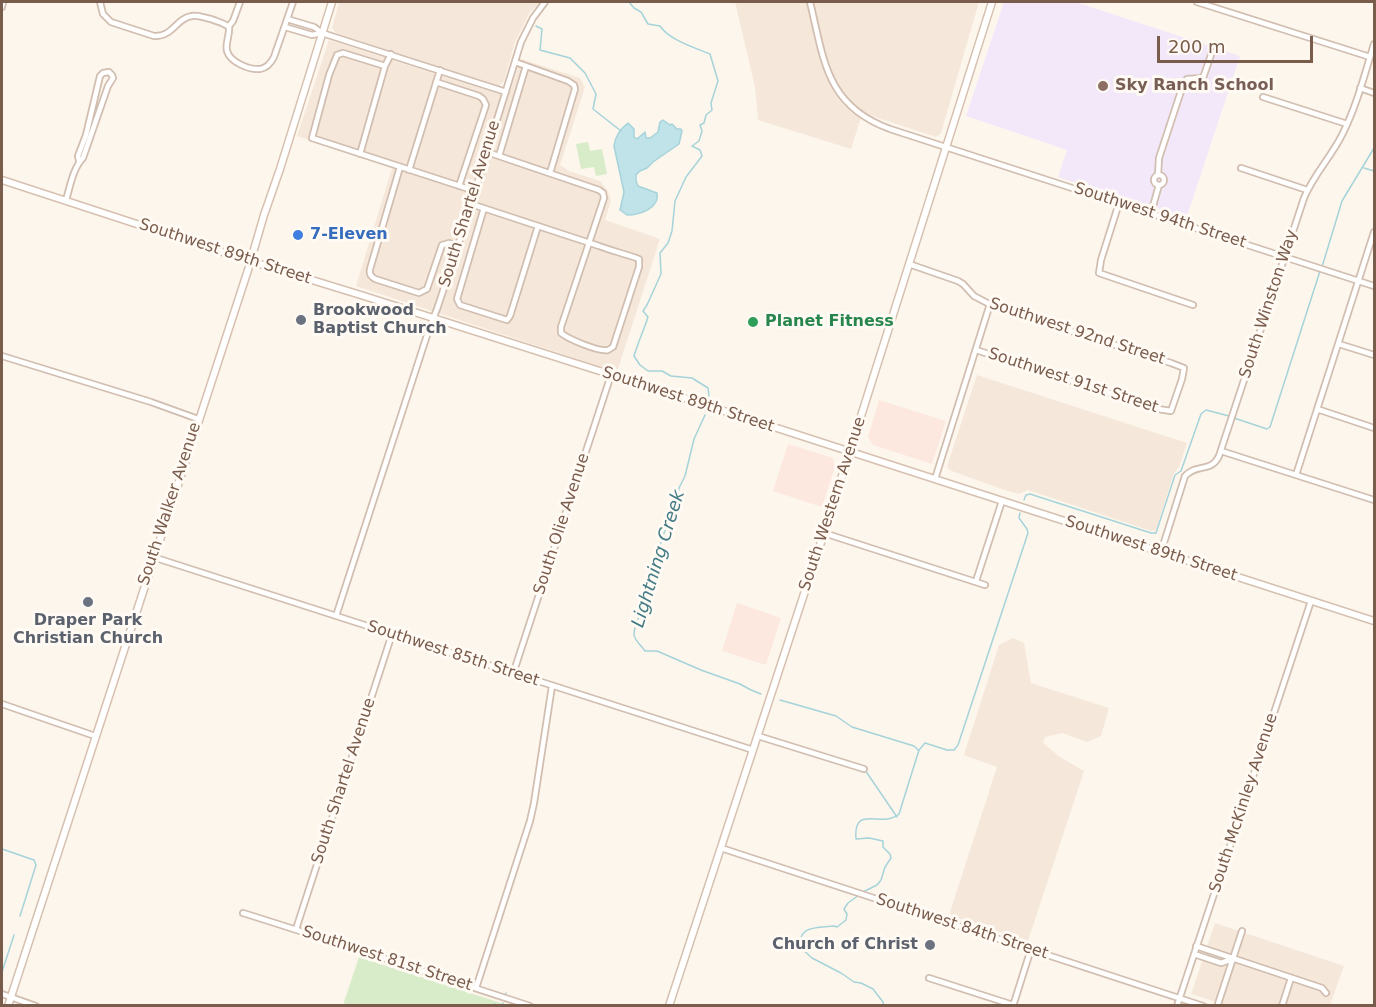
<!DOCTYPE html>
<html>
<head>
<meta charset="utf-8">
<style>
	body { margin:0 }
	#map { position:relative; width:1376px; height:1007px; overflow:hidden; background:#fdf6ec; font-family:"DejaVu Sans",sans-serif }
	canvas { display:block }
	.frame { position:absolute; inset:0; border:3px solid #7a5c4d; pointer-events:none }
	.scale { position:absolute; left:1157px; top:36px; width:156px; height:27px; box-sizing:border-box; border:3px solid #7a5c4d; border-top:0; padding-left:8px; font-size:18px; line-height:21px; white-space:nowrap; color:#7a5c4d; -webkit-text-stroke:4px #fffaf3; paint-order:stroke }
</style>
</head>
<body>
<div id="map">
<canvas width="1376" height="1007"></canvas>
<div class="frame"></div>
<div class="scale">200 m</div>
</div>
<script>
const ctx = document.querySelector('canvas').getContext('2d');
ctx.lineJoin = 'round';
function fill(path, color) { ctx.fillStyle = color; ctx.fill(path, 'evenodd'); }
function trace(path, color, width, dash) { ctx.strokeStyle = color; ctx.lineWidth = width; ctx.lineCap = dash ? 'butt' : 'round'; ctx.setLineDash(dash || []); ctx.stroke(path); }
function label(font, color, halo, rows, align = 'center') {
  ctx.font = font + ' "DejaVu Sans",sans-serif'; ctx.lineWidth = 6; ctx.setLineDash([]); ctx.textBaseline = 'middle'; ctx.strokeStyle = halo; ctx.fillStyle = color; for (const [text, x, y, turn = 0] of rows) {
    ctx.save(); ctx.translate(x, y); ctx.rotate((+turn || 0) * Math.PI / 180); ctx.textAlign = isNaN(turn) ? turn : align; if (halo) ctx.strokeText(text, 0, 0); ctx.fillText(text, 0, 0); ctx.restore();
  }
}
fill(new Path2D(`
	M 339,2 L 541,2 L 530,12 L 515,42 L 504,81 L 499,86 L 336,33 L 332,28 Z
	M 735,2 L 979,2 L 941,133 L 936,137 L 875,117 L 863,111 L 851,149 L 758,120 L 755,87 Z
	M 329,40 L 508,97 L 521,59 L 580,78 L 585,87 L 560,165 L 569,171 L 600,181 L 608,191 L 611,201 L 605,220 L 660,239 L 617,372 L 356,286 L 392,168 L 297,136 Z
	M 977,375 L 1187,443 L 1179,467 L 1174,473 L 1156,530 L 1151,531 L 1028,490 L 1019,494 L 1004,490 L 949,470 L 947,466 Z
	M 1013,638 L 1024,643 L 1031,683 L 1109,708 L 1101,736 L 1087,742 L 1062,733 L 1045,737 L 1043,743 L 1060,757 L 1084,771 L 1028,941 L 952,916 L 950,912 L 997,767 L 964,755 L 999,645 Z
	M 1215,923 L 1344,966 L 1330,1005 L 1225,1005 L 1191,994 Z`), '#f5e8da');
fill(new Path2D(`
	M 879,400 L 946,421 L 932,464 L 873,445 L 868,437 Z
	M 788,444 L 833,458 L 835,467 L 822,507 L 773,491 Z
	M 737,603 L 781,618 L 766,665 L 722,651 Z`), '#fde8e0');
fill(new Path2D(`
	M 1004,2 L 1076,2 L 1240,56 L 1186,219 L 1058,177 L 1067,150 L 966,116 Z`), '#f3e8fa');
fill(new Path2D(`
	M 588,142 L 590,151 L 602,149 L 607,174 L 596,176 L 594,167 L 581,169 L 576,144 Z
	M 359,957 L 507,1005 L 343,1005 Z`), '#d8ecc9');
const water = new Path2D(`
	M 663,120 L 670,125 L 672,124 L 677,129 L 681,129 L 682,131 L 679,144 L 653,162 L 647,168 L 640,171 L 636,175 L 636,181 L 638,186 L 657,193 C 660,208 640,215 627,215 L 620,210 L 624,192 L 614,146 C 615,137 620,129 628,123 L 634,129 L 634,137 L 637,139 L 645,132 L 646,138 L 650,138 L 658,132 L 660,122 Z`);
fill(water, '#bfe3e8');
trace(water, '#a5d3da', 1.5);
trace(new Path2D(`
	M 629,2 L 634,8 L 641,12 L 648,24 L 660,26 C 669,40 696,48 710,54 L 718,81 L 711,103 L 712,110 L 706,115 L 704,123 L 700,125 L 702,131 L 699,141 L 692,146 L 700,150 L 702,156 L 686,177 L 675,201 L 672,231 L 668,243 L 660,253 L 661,274 L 647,305 L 643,311 L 648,317 C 644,330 638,342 634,356 L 640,365 L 648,371 L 662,371 L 671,376 L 692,378 L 708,388 L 709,396
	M 536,26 L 542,29 L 540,50 L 570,58 L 585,73 L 596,94 L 593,109 L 621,131
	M 1364,168 L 1374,171
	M 1322,267 L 1342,201 L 1374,148
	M 705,415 L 694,439 L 685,476 L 679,488 L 677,501 L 673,506 L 644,593 C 646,607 633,625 634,635 C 635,641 642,646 645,651 L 657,651 L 701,670 L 740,684 L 751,690 L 761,694
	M 1234,418 L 1267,429 L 1270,427 L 1320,271
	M 1024,500 L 1026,495 L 1030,494 L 1151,533 L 1156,533 L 1175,475 L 1181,471 L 1201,414 L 1206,410 L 1229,416
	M 780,700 L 836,716 L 852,727 L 914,746 L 918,750
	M 865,770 L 897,817
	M 2,849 L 34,860 L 36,865 L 20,916
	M 863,892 L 877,885 L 881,880 L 885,867 L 891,858 L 890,854 L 883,847 L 883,841 L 869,838 L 856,839 C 853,803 882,829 899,814 L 919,750 L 925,743 L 947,750 L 954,750 L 958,745 L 1028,533 L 1027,529 L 1019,518 L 1020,513
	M 859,895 L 848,903 L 844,909 L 847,914 L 846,920 L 837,927 L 834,926 C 817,928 798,925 800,947 L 812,958 L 841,973 L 854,982 L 861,983 L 873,989 L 883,1002 L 884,1006
	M 2,972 L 14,935
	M 505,995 L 506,993
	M 495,1004 L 496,1006
	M 502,1006 L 503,1003`), '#a5d3da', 1.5);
const minor = new Path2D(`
	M 100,2 L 103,14 L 111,22 L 154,36 C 173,37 176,18 192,16 C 199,15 205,18 211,19 C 218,22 224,23 229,27 C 230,35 225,43 227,51 C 230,62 249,70 260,69 C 267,68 271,63 274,57 L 293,2
	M 810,2 C 824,60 826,106 890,129 L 1374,286
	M 1197,2 L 1370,57
	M 2,7 L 3,2
	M 287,19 L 314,27 L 322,33 L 506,92
	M 229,26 L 233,21 L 240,2
	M 285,27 L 312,35 L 322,33
	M 515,62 L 568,81 L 574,85 L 575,89 L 550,173
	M 385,66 L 343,53 L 337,55 L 329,75 L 312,138 L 475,191
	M 436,82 L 479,96 L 483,99 L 486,105 L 459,186
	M 1360,88 L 1374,93
	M 1263,97 L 1347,124
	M 360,154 L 385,66 L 391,54
	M 499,156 L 526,66
	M 400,167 L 370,269 C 369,275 371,276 375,279 L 419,293 L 427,289 L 442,245 L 449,243 L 458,246
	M 1241,168 L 1307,190
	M 409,170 L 440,70
	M 1158,175 L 1159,158 L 1183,85 L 1187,79 L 1203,78 L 1212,52
	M1154 180a5 5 0 1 1 10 0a5 5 0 1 1-10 0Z
	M 66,200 C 70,187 73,168 83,158 L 108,86 L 113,78 L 112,75 L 109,72 L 103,73 L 100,76 L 86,135 L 78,156 L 79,161
	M 1119,203 L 1101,260 L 1099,273 L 1193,305
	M 471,204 C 513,218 556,232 599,246 C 612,251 626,254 639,259 L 639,267 L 613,347 C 611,348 610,349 608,350 C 599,352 568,339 561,333 L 561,327 L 604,198 L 603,193 L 599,190 L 487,152
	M 484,208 L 457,299 L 460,305 L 507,320 L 510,316 L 538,226
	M 1151,213 L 1159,185
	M 909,264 L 958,281 L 963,284 L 974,296 L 993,306 L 1171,363 L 1184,368 L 1182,379 L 1171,411 L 1158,409 L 976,350
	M 1339,344 L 1374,355
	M 2,356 L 151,402 L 198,419
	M 1317,409 L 1374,428
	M 1221,451 L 1374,500
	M 1296,475 L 1374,232
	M 935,479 L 990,304
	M 824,533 L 985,585
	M 1161,552 L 1185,476 C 1197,463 1211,473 1219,456 L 1304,198 C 1314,174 1332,156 1343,133 C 1357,105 1365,73 1374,44
	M 153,557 L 753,750
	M 976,581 L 1002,501
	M 336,616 L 430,326 L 437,309 L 458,246 L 521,42 L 533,18 L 545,2
	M 513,674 L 611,375
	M 2,704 L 95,736
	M 758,736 L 864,769
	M 721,848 L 1203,1006
	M 243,913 C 339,943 434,975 530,1006
	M 296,929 L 392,634
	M 1196,946 L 1322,988 L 1326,993
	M 1194,954 L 1221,963 L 1233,959
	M 929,978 L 1013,1005
	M 476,988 L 530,821 L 534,803 L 552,686
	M 2,994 L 36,1006
	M 1218,1004 L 1242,931
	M 1013,1006 L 1031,949
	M 1177,1006 L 1311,601
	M 1282,1006 L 1291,978`);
const secondary = new Path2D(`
	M 2,180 L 250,261 L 364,296 L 650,387 L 1374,621
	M 8,1006 L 248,270 L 264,215 L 280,169 L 332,2
	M 669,1006 L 824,533 L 992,2`);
trace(minor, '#d1beb0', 8);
trace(secondary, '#d6c0b0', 9);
trace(minor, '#fff', 4.5);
trace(secondary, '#fff', 6);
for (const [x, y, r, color] of [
	[1103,86,6,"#8d6e63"],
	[298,235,6,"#3f7fe0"],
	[301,320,6,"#6b7280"],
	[753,322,6,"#2e9e5b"],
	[88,602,6,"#6b7280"],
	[930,945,6,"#6b7280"]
]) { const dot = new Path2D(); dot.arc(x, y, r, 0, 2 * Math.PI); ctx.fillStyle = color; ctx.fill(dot); trace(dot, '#fffaf3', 2); }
label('bold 16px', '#785e54', '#fffaf3', [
	["Sky Ranch School",1115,86]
], 'left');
label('16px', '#7a5c4d', '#fffaf3', [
	["South Shartel Avenue",470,204,-73],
	["Southwest 94th Street",1160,216,18],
	["Southwest 89th Street",225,252,18],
	["South Winston Way",1269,304,-72],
	["Southwest 92nd Street",1077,332,18],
	["Southwest 91st Street",1073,381,18],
	["Southwest 89th Street",688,400,18],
	["South Walker Avenue",170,504,-72],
	["South Western Avenue",833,504,-72],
	["South Olie Avenue",562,524,-72],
	["Southwest 89th Street",1151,549,18],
	["Southwest 85th Street",453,654,18],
	["South Shartel Avenue",344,781,-72],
	["South McKinley Avenue",1244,803,-72],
	["Southwest 84th Street",962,927,18],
	["Southwest 81st Street",387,959,18]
]);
label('bold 16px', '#366cbe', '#fffaf3', [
	["7-Eleven",310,235]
], 'left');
label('bold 16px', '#5b616d', '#fffaf3', [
	["Brookwood",313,311],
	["Baptist Church",313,329],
	["Draper Park",88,621,"center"],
	["Christian Church",88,639,"center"],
	["Church of Christ",918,945,"right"]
], 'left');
label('bold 16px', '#27864d', '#fffaf3', [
	["Planet Fitness",765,322]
], 'left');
label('italic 18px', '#437c86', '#fffaf3', [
	["Lightning Creek",659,559,-73]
]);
</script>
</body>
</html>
